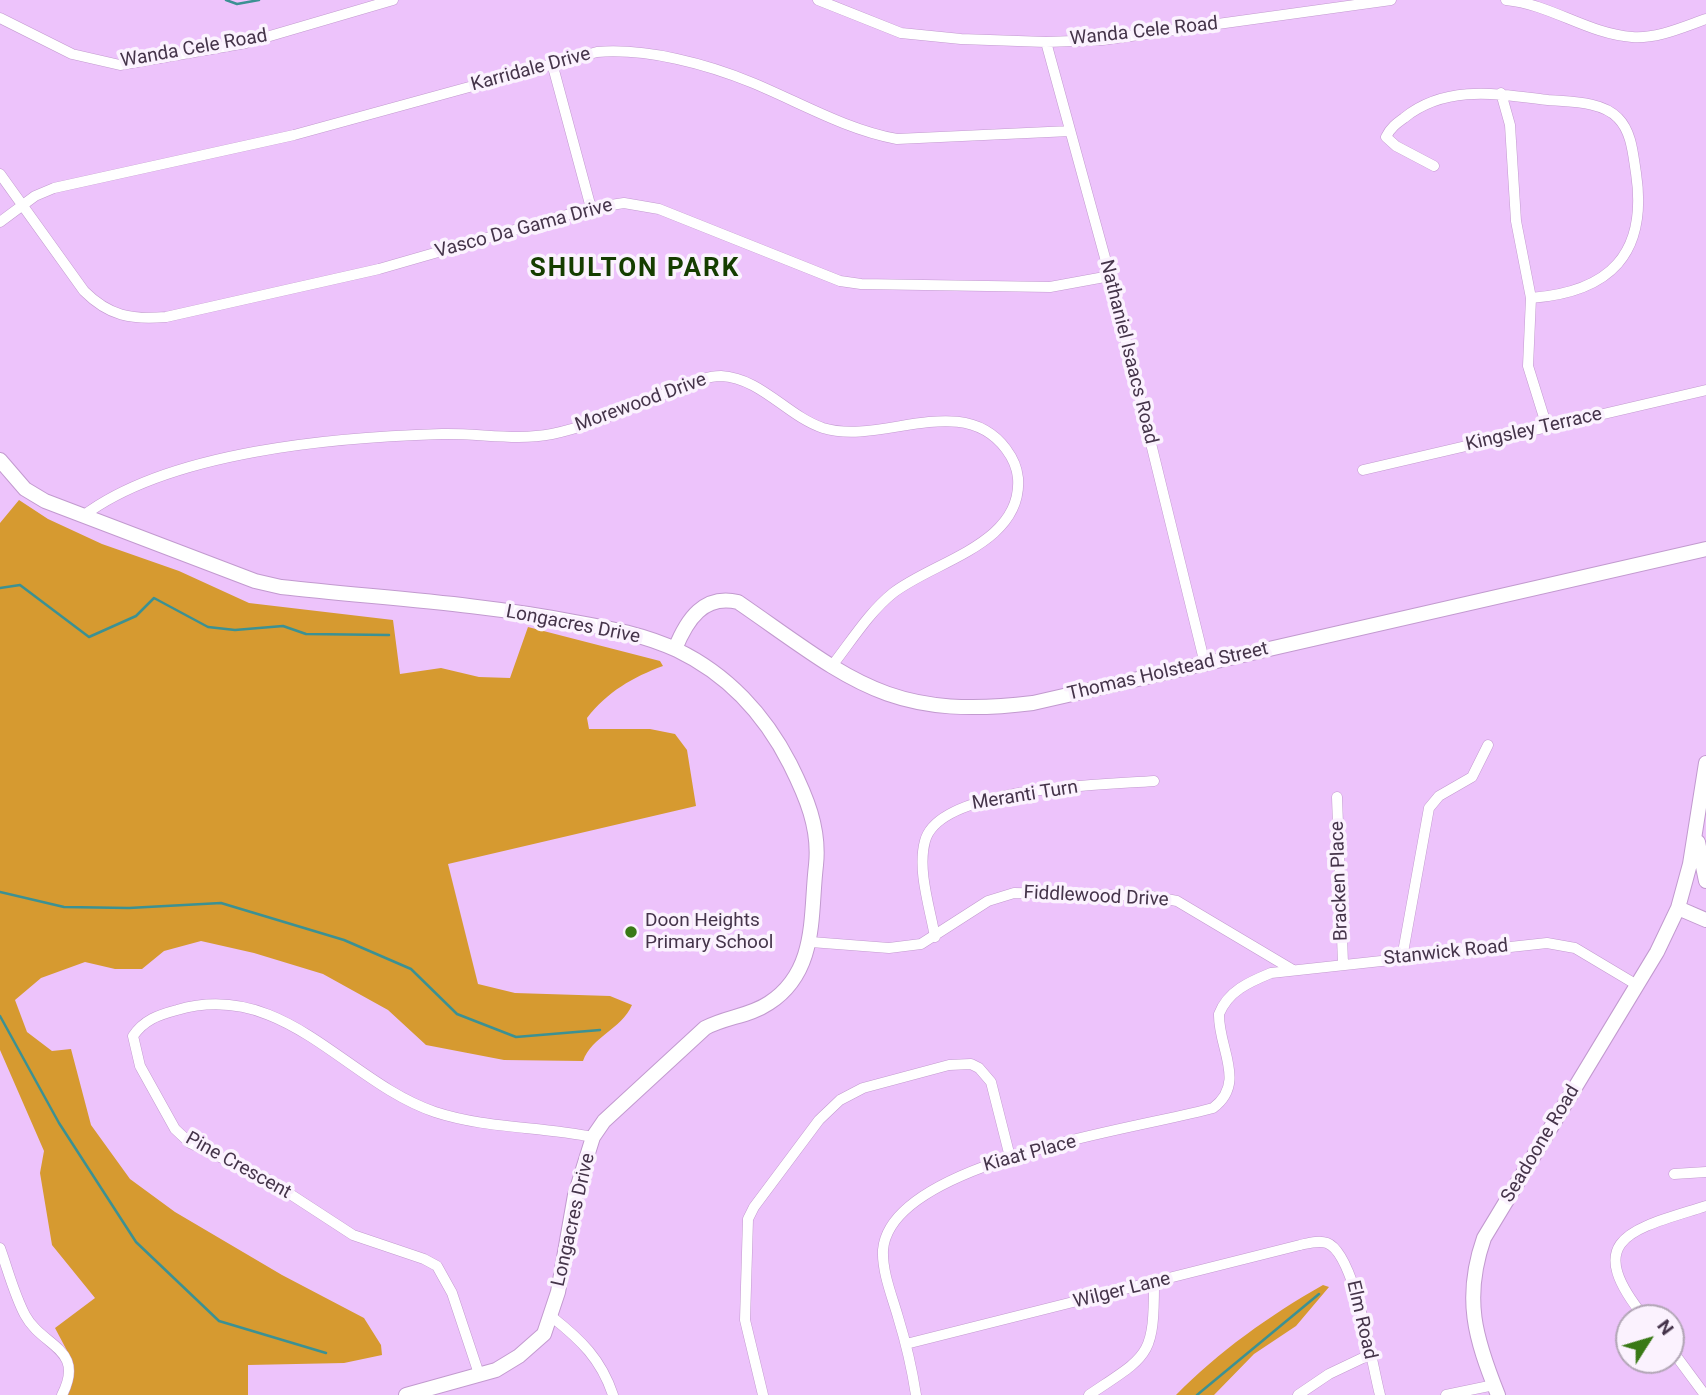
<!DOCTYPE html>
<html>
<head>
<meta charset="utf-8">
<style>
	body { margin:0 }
	#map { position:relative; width:1706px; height:1395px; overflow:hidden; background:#edc3fb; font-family:Roboto,sans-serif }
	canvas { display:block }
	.north { position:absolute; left:1615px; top:1304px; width:70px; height:70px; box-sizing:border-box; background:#fbf2fe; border:2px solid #b2a6b6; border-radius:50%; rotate:53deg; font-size:19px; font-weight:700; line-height:28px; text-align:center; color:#45344a }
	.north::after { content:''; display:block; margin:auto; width:24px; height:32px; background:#397916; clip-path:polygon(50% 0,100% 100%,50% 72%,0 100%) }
</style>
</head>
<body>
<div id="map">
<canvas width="1706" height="1395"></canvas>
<div class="north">N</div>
</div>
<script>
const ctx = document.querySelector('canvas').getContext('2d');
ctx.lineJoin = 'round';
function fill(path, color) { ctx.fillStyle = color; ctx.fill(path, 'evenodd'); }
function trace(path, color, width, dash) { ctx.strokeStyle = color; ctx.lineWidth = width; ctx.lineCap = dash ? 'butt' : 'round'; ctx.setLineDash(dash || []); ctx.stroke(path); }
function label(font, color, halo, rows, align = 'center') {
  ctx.font = font + ' Roboto,sans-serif'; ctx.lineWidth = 7; ctx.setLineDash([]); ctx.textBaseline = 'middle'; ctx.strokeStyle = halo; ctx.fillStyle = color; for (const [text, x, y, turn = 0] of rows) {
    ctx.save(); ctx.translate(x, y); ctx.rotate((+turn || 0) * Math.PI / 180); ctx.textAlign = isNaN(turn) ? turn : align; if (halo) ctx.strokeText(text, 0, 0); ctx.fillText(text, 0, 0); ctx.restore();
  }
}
fill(new Path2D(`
	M 19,500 L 48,519 L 102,544 L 179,571 L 249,603 L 393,620 L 400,674 L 441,668 L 479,677 L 510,678 L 528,627 L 660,661 L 663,666 C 633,677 607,692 587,718 L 589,729 L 650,729 L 675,734 L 687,750 L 696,806 L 448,864 L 478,984 L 515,993 L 610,996 L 632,1005 C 621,1030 592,1036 583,1061 L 504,1060 L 426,1045 L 388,1010 L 323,974 L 254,953 L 201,941 L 164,951 L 142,969 L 115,969 L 85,962 L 41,978 L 15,1000 L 27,1032 L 52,1051 L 71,1049 L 91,1125 L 130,1179 L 175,1212 L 282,1275 L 364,1318 L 381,1345 L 382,1355 L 344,1363 L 248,1365 L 248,1395 L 68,1395 L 73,1362 L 55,1328 L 95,1298 L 52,1245 L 40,1173 L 44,1151 L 0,1050 L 0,523 Z
	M 1323,1285 L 1329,1287 L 1296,1326 L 1254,1354 L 1214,1395 L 1176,1395 C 1218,1352 1270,1315 1323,1285 Z`), '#d69a30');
trace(new Path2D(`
	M 226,0 L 237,4 L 259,0
	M 0,588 L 20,585 L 89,637 L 136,616 L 154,598 L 208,627 L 235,630 L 283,626 L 306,634 L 389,635
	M 0,892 L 64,907 L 129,908 L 221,903 L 344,940 L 411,969 L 457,1014 L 516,1037 L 600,1030
	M 0,1016 L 59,1123 L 136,1242 L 219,1321 L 326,1353
	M 1197,1395 L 1319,1294`), '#3c9193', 2.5);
const street = new Path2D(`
	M 818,0 L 901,33 L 961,39 L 1046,42 L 1102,40 L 1391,0
	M 1506,0 C 1550,4 1588,34 1632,37 C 1657,39 1683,27 1706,19
	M 0,18 L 72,54 L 120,65 L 246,43 L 393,0
	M 1046,42 L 1110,276 L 1205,664
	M 552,63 L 591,208
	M 1501,93 L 1510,125 L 1516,221 L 1531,298 L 1528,366 L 1547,427
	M 1434,166 L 1396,146 L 1386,137 C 1390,128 1397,123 1404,118 C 1446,84 1498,94 1548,100 C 1570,102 1602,101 1618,118 C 1632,132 1633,155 1636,173 C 1648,254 1610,292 1531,298
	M 0,174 L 84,291 C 109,316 131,320 166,317 L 379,269 L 591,208 L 624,203 L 659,209 L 840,281 L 861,284 L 1050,287 L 1110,276
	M 0,222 L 35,196 L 54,188 L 294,135 L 597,52 C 647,48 707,64 753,83 C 801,103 847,130 897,139 L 1070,131
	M 1363,470 L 1706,390
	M 83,516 C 169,451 337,437 442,434 C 479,433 516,441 552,434 C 592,426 634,405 672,391 C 688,385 704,376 721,376 C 761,378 787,416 823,428 C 882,446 962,390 1006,449 C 1012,457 1017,467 1018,478 C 1023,544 934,561 893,593 C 869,612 850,643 831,667
	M 1337,797 L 1343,964
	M 935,937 C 930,908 917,870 925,841 C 939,786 1106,785 1154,781
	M 811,942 L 889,948 L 921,944 L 988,901 L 1014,893 L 1150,896 L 1177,901 L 1293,970
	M 1402,958 L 1429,808 L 1439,796 L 1472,777 L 1488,745
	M 1674,1174 L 1706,1172
	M 0,1248 C 8,1270 14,1294 25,1315 C 42,1347 86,1348 62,1395
	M 552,1317 C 581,1340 601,1359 613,1395
	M 1645,1318 C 1579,1237 1634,1229 1706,1206
	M 906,1344 L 1300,1245 C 1309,1243 1319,1240 1327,1243 C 1355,1253 1372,1365 1380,1395
	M 1671,1349 L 1705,1395
	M 479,1374 L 452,1293 L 437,1266 L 424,1259 L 353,1235 L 267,1179 L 190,1143 L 175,1129 L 140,1066 L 133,1036 C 144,1020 158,1015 177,1010 C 284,979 346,1082 435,1112 C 487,1129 540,1126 593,1137
	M 763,1395 L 745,1320 L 748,1219 L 754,1207 L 819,1120 L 840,1100 L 863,1088 L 949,1065 L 971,1064 L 979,1068 L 991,1082 L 1010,1157
	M 916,1395 C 912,1369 906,1343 898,1317 C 892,1296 882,1272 883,1250 C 890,1161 1143,1128 1213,1108 C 1247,1083 1218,1048 1219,1014 C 1228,991 1249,982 1271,973 L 1547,943 L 1575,948 L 1637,985
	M 1089,1395 C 1148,1355 1154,1358 1154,1284
	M 1298,1395 L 1329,1374 L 1369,1355
	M 1446,1395 L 1494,1385`);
const secondary = new Path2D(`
	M 0,460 L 25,489 L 45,501 L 255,581 L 281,587 C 379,598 478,603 575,622 C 609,628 645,635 677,650 C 727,674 765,715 790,764 C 806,796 820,828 816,865 C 810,915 818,971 769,1003 C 750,1016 725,1017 705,1028 L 604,1121 L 593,1137 L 575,1195 L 558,1292 L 544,1334 L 519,1356 L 496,1370 L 406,1395
	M 675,649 C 687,619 704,594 738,602 C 850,679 888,721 1033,703 L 1706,549
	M 1706,763 L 1690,864 L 1678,908 L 1706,920
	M 1698,842 L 1706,881
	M 1498,1395 C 1475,1338 1463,1298 1484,1238 L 1657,952 L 1678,908`);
trace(street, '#c29acf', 11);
trace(secondary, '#c29acf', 16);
trace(street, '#fff', 10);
trace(secondary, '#fff', 14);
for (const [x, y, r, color] of [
	[631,932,7,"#397916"]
]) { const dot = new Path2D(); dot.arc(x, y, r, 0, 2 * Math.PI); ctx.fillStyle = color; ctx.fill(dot); trace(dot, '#fbf2fe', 2.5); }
label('19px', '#45344a', '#fbf2fe', [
	["Wanda Cele Road",1144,32,-6],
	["Wanda Cele Road",194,49,-10],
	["Karridale Drive",531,70,-15],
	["Vasco Da Gama Drive",524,229,-15],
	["Nathaniel Isaacs Road",1128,352,76],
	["Morewood Drive",641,403,-20],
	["Kingsley Terrace",1534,430,-13],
	["Longacres Drive",573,625,11],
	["Thomas Holstead Street",1168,672,-13],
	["Meranti Turn",1025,796,-9],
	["Bracken Place",1340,881,-92],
	["Fiddlewood Drive",1096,897,3],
	["Stanwick Road",1446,953,-6],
	["Seadoone Road",1541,1144,-59],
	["Kiaat Place",1030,1154,-15],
	["Pine Crescent",238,1166,29],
	["Longacres Drive",574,1220,-77],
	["Wilger Lane",1122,1291,-14],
	["Elm Road",1361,1320,77]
]);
label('19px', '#45344a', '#fbf2fe', [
	["Doon Heights",645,921],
	["Primary School",645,943]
], 'left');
ctx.letterSpacing = '2px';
label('bold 26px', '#153d00', '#fbf2fe', [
	["SHULTON PARK",635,269]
]);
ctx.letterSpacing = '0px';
</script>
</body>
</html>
